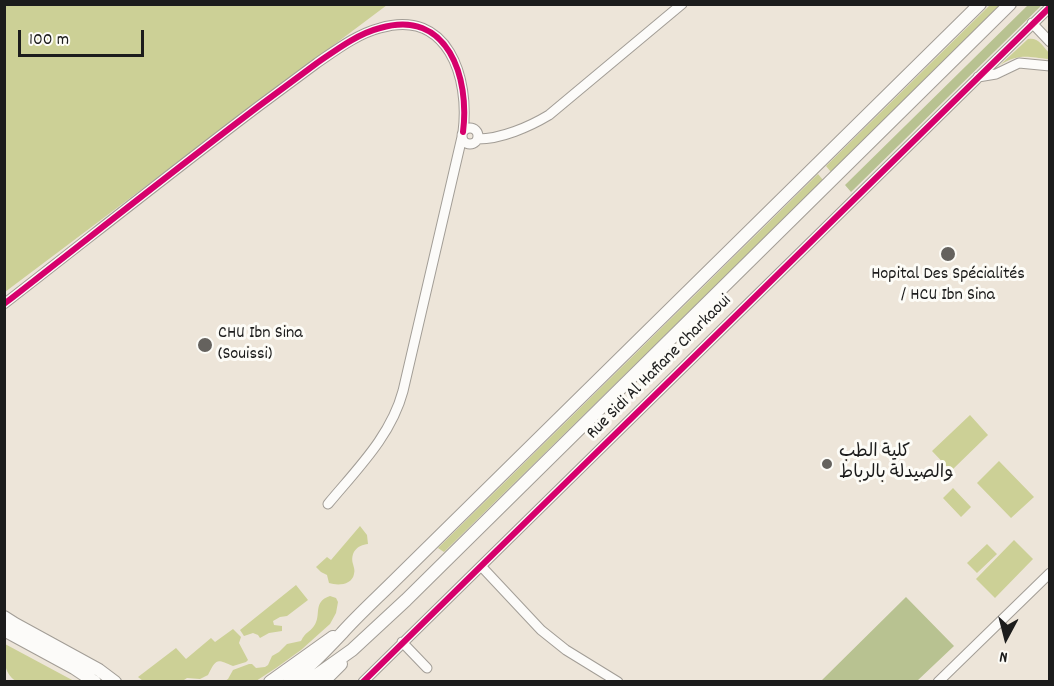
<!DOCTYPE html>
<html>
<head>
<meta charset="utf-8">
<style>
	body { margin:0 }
	#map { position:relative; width:1054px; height:686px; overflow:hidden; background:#ede5d9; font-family:Dekko,sans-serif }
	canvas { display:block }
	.frame { position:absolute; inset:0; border:6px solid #1c1c1c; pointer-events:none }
	.north { position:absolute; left:976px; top:608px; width:60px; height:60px; -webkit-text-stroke:4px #fdfcf7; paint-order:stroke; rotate:187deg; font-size:16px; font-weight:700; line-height:24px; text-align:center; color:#1c1c1c }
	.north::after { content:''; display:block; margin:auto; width:21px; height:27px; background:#1c1c1c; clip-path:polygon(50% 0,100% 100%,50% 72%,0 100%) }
	.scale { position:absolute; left:18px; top:30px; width:126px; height:27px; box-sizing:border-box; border:3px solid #1c1c1c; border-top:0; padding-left:8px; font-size:18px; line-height:21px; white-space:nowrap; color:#1c1c1c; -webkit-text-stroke:4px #fdfcf7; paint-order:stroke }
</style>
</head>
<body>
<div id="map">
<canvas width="1054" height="686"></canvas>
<div class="frame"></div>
<div class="north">N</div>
<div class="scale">100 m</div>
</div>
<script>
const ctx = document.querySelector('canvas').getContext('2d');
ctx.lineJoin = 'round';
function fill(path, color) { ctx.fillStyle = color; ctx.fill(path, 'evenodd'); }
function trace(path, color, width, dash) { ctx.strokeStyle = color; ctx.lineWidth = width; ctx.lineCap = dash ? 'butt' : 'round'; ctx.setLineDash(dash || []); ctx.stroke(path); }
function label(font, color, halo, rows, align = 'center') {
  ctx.font = font + ' Dekko,"Playpen Sans Arabic",sans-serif'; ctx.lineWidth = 6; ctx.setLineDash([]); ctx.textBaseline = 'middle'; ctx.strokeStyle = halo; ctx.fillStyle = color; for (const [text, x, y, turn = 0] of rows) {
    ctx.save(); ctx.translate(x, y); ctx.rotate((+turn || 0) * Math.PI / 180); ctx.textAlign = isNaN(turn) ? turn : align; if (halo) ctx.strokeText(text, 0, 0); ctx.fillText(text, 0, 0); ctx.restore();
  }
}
fill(new Path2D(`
	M 4,5 L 387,5 L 5,292 Z
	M 990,5 L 1001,5 L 831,172 L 826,166 Z
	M 1028,39 C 1038,37 1043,46 1049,53 L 1049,59 C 1028,57 1019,53 1000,65 Z
	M 818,174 L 823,180 L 444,552 L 438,548 Z
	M 970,415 L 988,435 L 951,471 L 932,451 Z
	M 999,461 L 1034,497 L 1011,518 L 977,483 Z
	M 953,488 L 971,507 L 961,517 L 943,498 Z
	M 360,526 L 367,535 L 368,544 C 357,545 350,553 353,564 C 354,568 355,570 354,574 C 352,585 338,586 329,583 L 327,575 L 321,572 L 316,567 L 327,557 L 331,560 Z
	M 1014,540 L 1033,559 L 995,598 L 976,579 Z
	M 987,544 L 997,554 L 977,573 L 967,563 Z
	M 296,585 L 308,600 L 287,616 L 280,617 L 273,621 L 274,625 L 282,626 L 282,631 L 269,633 L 260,638 L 258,635 L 253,633 L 244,636 L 240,630 Z
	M 330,596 L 336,598 L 338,602 L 336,613 L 330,624 L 301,650 L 276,668 L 256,681 L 225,681 L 228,679 L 233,670 L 249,664 L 252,664 L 256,668 L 265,667 L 268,665 L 272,656 L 279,652 L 287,644 L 301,641 C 306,631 309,633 314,626 C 322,615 312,602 330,596 Z
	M 233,629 L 241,637 L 239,643 L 248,660 L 246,662 L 233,666 C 217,660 217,657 208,675 L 200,679 L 187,678 L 181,682 L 143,681 L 138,677 L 176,648 L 186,659 L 211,638 L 215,642 Z
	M 5,644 L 74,681 L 16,681 C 3,673 4,658 5,644 Z`), '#ccd096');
fill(new Path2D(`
	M 1028,5 L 1042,5 L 851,192 L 845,185 Z
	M 906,597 L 954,646 L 917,681 L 821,681 Z`), '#b8c291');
const minor = new Path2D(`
	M 1032,23 L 1050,42
	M 978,77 L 996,74 L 1019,63 L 1050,66
	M462 136a8 8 0 1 1 16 0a8 8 0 1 1-16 0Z
	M 478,139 C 501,139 529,127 549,115 L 682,4
	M 4,304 C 89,238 173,171 259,106 C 278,92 298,77 317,63 C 336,50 357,34 380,28 C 448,8 470,78 463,132
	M 328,504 C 357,469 391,436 403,391 L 462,137
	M 481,566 L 541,630 L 566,650 L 618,682
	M 402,642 L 427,668
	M 363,682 L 1050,7
	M 938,682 L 1050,573`);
const major = new Path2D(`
	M 4,617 L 15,624 L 99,670 L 115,682
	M 4,630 L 74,668 L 95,682
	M 270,682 L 333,637
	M 289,682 C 309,668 325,651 342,633 C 359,614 378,597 396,579 L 980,4
	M 307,682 L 352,650 L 406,600 L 1010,4
	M 323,682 L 341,664`);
trace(minor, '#a29d96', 11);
trace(major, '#a29d96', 14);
trace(minor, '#fcfbf9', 9);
trace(major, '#fcfbf9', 12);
trace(new Path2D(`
	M 4,304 C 89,238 173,171 259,106 C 278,92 298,77 317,63 C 336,50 357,34 380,28 C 448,8 470,78 463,132
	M 363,682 L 1050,7`), '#d6006c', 6);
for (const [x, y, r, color] of [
	[948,254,8,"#65625e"],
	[205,345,8,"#65625e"],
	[827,464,6,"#65625e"]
]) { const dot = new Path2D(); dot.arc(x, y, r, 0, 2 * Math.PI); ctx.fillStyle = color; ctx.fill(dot); trace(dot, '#fdfcf7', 2); }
label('18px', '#1c1c1c', '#fdfcf7', [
	["Hopital Des Spécialités",948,276,"center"],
	["/ HCU Ibn Sina",948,297,"center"],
	["CHU Ibn Sina",218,335],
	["(Souissi)",218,356],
	["كلية الطب",839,454],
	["والصيدلة بالرباط",839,475]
], 'left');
label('18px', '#1c1c1c', '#fdfcf7', [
	["Rue Sidi Al Hafiane Charkaoui",660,368,-45]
]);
</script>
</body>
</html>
